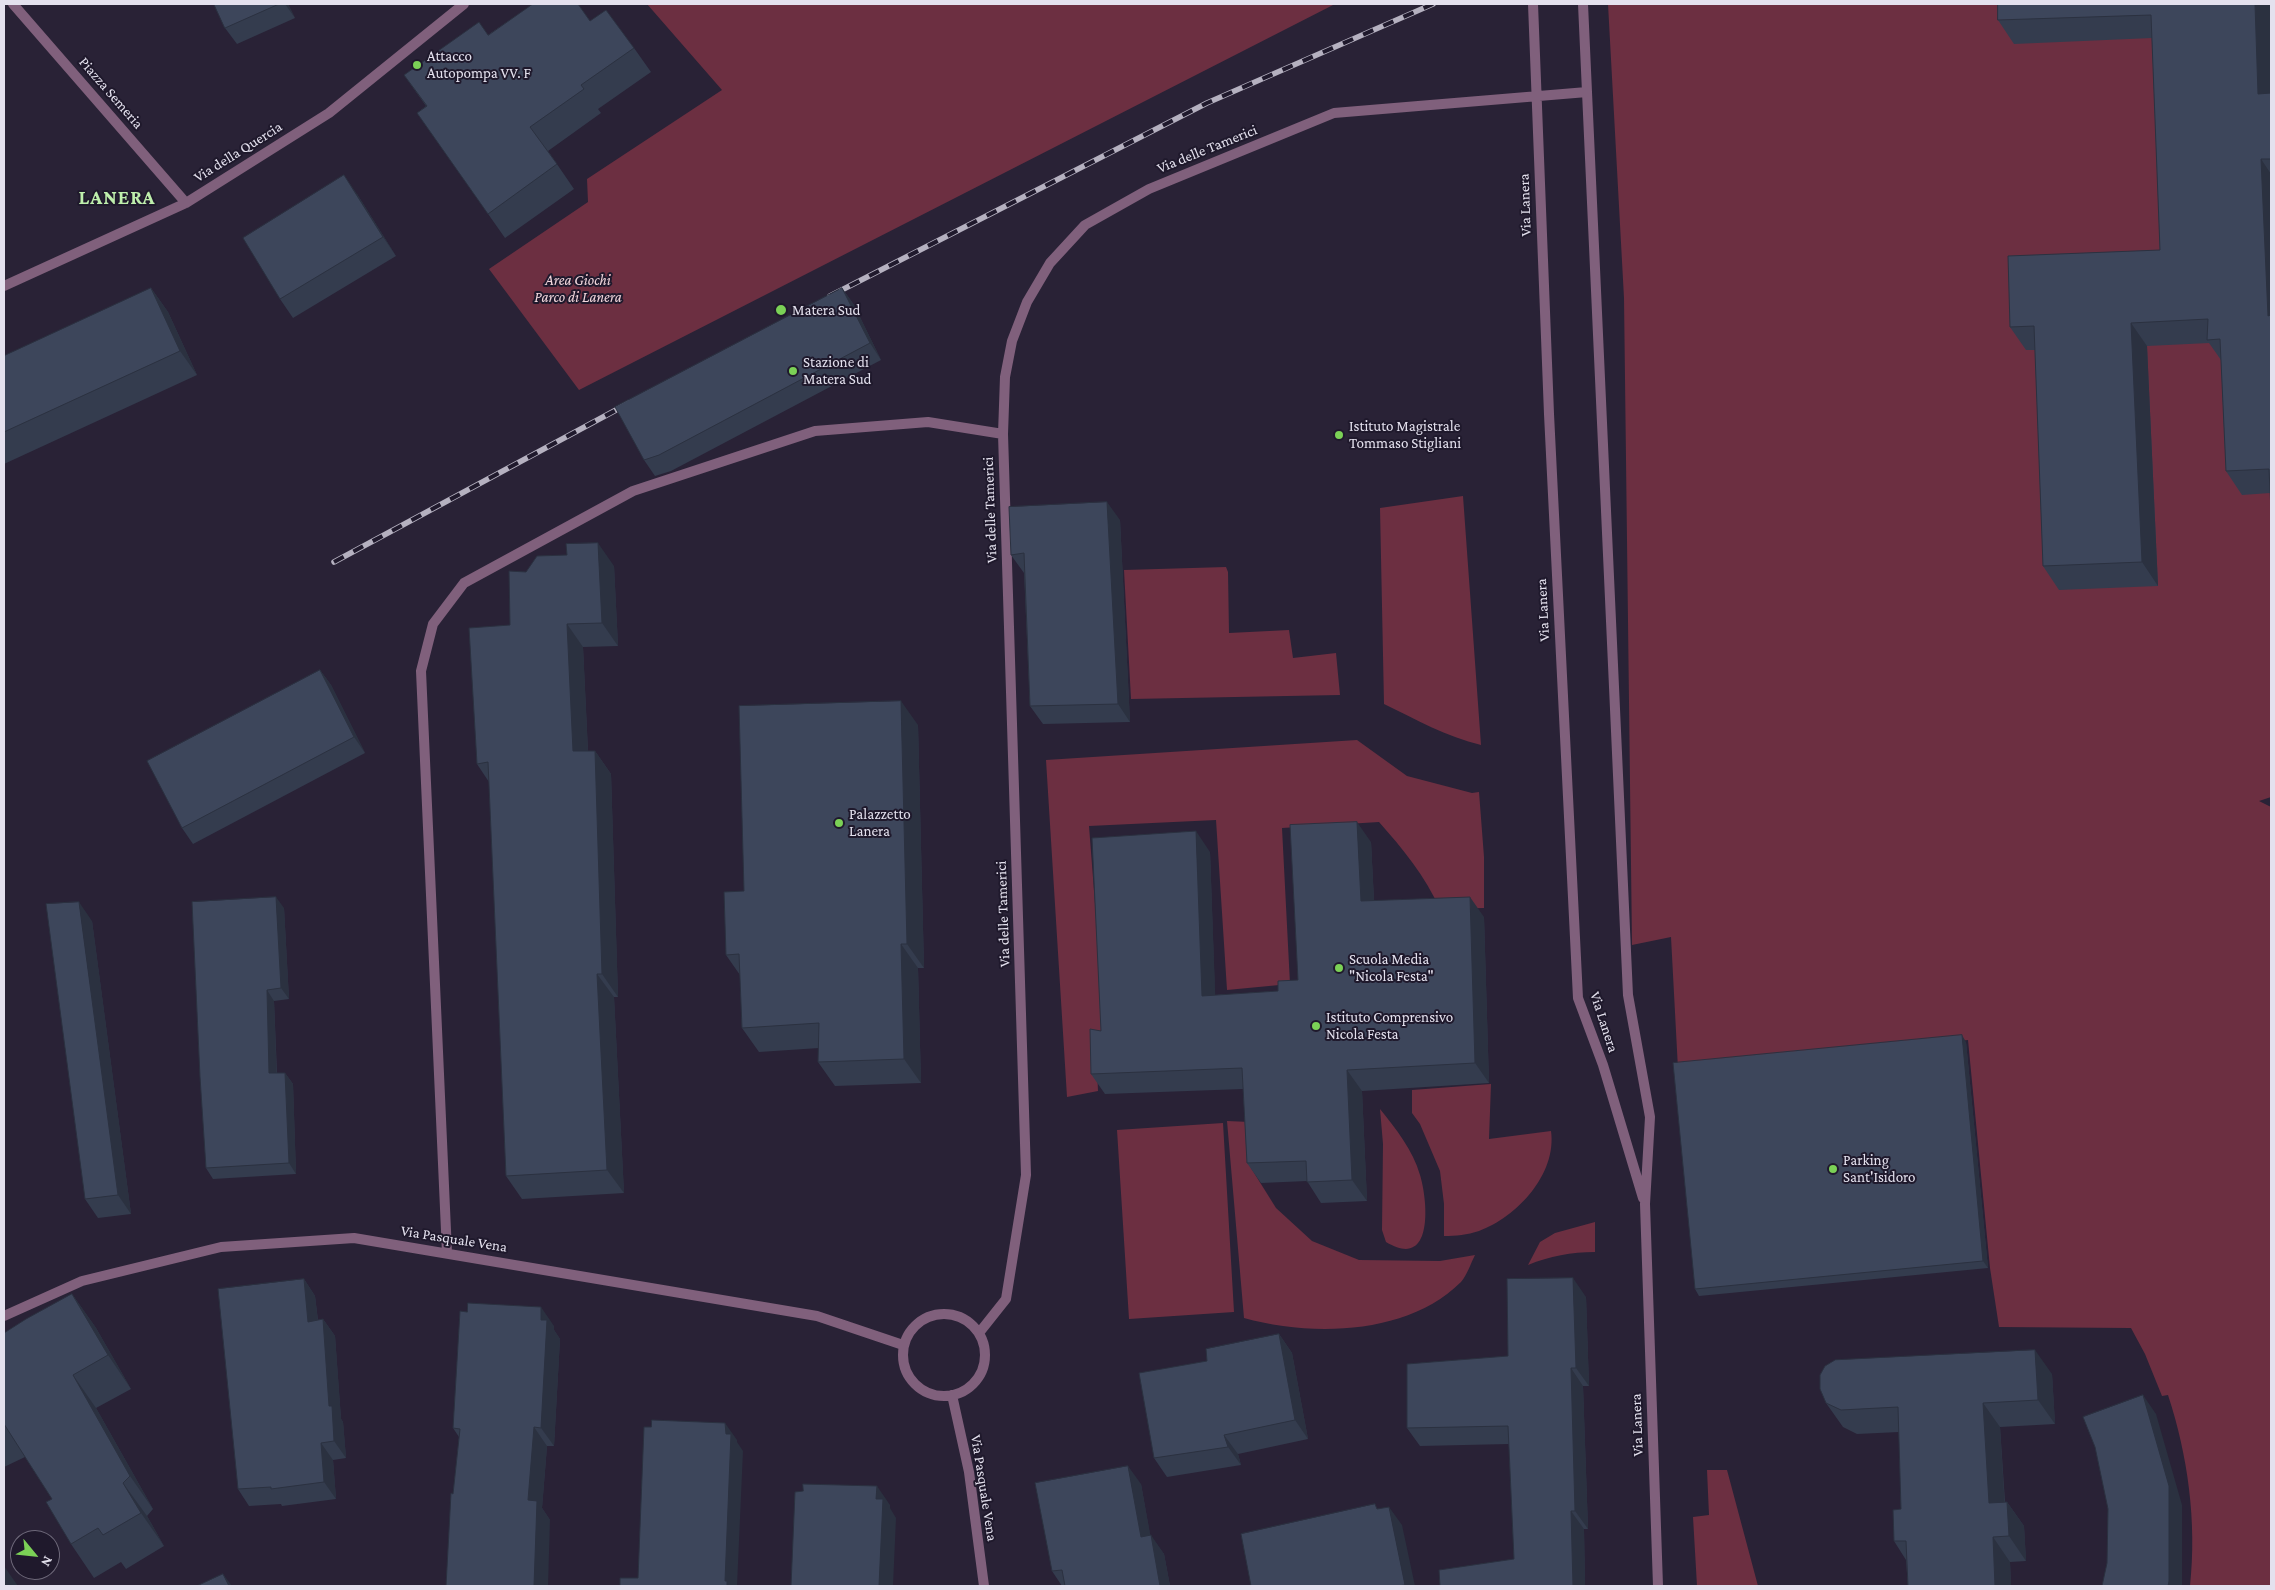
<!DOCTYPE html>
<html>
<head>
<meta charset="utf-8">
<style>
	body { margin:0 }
	#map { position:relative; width:2275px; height:1590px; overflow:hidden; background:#292236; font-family:"Crimson Pro",serif }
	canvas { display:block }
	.frame { position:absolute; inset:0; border:5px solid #e4e1ee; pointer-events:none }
	.north { position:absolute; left:10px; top:1530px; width:50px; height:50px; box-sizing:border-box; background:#1f192c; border:1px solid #6e697a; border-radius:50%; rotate:118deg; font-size:14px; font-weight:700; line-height:20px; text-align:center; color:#e4e1ee }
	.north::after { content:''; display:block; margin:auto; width:18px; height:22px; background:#7bd156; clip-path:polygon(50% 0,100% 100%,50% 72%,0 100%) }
</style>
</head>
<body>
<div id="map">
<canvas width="2275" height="1590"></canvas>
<div class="frame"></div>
<div class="north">N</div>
</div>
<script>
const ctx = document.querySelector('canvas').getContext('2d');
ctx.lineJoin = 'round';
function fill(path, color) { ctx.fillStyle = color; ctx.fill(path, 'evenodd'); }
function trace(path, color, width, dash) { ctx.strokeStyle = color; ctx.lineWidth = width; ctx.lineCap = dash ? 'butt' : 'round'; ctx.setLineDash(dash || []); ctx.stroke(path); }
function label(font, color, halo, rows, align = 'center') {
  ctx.font = font + ' "Crimson Pro",serif'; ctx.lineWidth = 4; ctx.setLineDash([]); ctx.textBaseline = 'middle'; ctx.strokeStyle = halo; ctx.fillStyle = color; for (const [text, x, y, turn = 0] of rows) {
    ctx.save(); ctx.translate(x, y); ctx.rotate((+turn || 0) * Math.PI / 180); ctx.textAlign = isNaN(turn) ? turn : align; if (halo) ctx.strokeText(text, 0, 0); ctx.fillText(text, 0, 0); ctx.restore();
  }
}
fill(new Path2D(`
	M 647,4 L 1335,4 L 579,390 L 489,269 L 588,202 L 587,179 L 722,90 Z
	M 1608,4 L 2271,4 L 2271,797 L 2259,801 L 2271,807 L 2271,1586 L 2190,1586 C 2197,1522 2188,1456 2168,1395 L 2162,1396 L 2145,1354 L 2131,1328 L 1999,1327 L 1990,1268 L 1968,1040 L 1678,1069 L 1671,937 L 1632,945 L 1624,298 Z
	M 1463,496 L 1481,745 C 1447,737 1415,719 1384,704 L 1380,508 Z
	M 1226,567 L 1228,572 L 1229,633 L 1289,630 L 1293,658 L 1336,653 L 1340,695 L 1131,699 L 1124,570 Z
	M 1357,740 L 1407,776 L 1472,793 L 1479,792 L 1484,857 L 1484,908 L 1440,909 C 1425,876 1403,849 1379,822 L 1282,828 L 1290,984 L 1227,990 L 1216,820 L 1089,826 L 1106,1046 L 1096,1045 L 1098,1091 L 1067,1097 L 1046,760 Z
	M 1491,1084 L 1489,1139 L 1551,1131 C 1557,1174 1517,1217 1479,1231 C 1467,1235 1456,1236 1444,1236 L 1444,1204 L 1440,1171 L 1420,1124 L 1412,1113 L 1412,1090 Z
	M 1380,1109 C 1396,1129 1413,1150 1420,1175 C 1428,1201 1434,1271 1386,1242 L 1382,1230 L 1383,1144 Z
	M 1227,1121 L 1250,1122 L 1251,1168 L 1276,1208 L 1312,1241 L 1359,1260 L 1440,1261 L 1475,1255 C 1471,1263 1467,1275 1461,1282 C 1408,1335 1312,1337 1244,1318 Z
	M 1223,1123 L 1234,1312 L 1129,1319 L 1117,1130 Z
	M 1595,1222 L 1595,1252 C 1571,1252 1550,1256 1528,1265 L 1540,1242 L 1555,1233 Z
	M 1707,1470 L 1727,1470 L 1758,1586 L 1697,1586 L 1693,1517 L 1709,1515 Z`), '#6c2f41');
trace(new Path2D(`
	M 13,4 L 186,203
	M 1533,4 L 1549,414 L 1578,998 L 1603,1065 L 1643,1198
	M 1583,4 L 1628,995 L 1650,1117 L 1645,1204 L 1658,1586
	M 4,286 L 186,203 L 329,113 L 464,4
	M 447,1253 L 421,671 L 433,624 L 464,583 L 633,491 L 815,431 L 928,422 L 1003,434
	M903 1355a41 41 0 1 1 82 0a41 41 0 1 1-82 0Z
	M 4,1316 L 82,1281 L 221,1247 L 354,1238 L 817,1316 L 903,1345
	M 979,1333 L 1006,1299 L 1026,1175 L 1003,434 L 1005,377 L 1012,341 L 1027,302 L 1050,263 L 1085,225 L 1149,189 L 1334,113 L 1587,92
	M 952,1395 L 969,1472 L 984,1586`), '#80607c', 10);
const rail = new Path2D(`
	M 830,296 L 1207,103 L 1433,4
	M 334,562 L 629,403`);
trace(rail, '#b5b1c0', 5.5);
trace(rail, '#1f192c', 4, [11]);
fill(new Path2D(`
	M 214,4 L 288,4 L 295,18 L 237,44 L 225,28 Z
	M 2270,4 L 2271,28 L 2271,512 L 2270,493 L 2242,495 L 2226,471 L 2221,360 L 2209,343 L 2147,346 L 2158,586 L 2059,590 L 2043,566 L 2035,350 L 2026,350 L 2010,327 L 2160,250 L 2152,38 L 2014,44 L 1998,20 Z
	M 590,21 L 634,48 L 651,72 L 598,109 L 601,113 L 548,151 L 574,189 L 505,238 L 417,113 L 426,106 L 404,75 Z
	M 357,194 L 396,256 L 293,318 L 280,299 Z
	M 151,288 L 168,312 L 197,375 L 4,464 L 4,356 Z
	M 842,288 L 854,305 L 881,360 L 671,471 L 655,476 L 644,460 Z
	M 1120,520 L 1130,722 L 1043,724 L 1030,706 L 1024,572 L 1024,573 L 1011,555 Z
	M 614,566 L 618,646 L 583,647 L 588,751 L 595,751 L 611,774 L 618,997 L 614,997 L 624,1193 L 522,1199 L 506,1176 L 489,782 L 477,764 L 510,625 L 526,572 Z
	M 320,670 L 331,685 L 365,753 L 193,844 L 182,828 Z
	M 918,725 L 924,968 L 918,968 L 921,1083 L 835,1086 L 818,1062 L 819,1048 L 759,1052 L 742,1028 L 740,975 L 726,955 L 744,891 Z
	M 1371,842 L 1374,900 L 1484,917 L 1489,1083 L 1362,1091 L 1367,1201 L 1321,1203 L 1307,1181 L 1261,1183 L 1247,1163 L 1243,1089 L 1105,1094 L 1091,1074 L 1101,1031 L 1210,852 L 1215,995 L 1278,991 L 1298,980 Z
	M 284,908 L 289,999 L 274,1001 L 277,1073 L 285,1073 L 293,1084 L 296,1174 L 213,1179 L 206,1168 Z
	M 92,921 L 131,1214 L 98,1218 L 85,1199 Z
	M 1966,1042 L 1988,1268 L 1699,1296 L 1695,1289 Z
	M 304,1279 L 315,1296 L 318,1320 L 323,1319 L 335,1336 L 341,1419 L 343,1422 L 346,1458 L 333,1460 L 336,1499 L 282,1506 L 281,1504 L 249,1506 L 238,1489 Z
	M 72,1294 L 96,1328 L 131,1389 L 96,1408 L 153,1509 L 147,1516 L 164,1546 L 126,1569 L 121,1562 L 94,1578 L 71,1544 L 52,1499 L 25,1457 L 4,1467 L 4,1333 Z
	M 1586,1297 L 1589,1386 L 1583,1386 L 1588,1529 L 1584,1529 L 1585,1586 L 1440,1586 L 1514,1559 L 1509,1444 L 1420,1446 L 1407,1428 L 1508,1356 Z
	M 554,1326 L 554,1330 L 560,1339 L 554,1446 L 547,1446 L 542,1508 L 550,1520 L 453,1494 L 459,1437 L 453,1428 Z
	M 1279,1334 L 1292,1353 L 1308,1439 L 1238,1454 L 1241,1465 L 1167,1477 L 1154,1458 L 1207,1361 Z
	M 2052,1374 L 2055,1424 L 2000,1427 L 2005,1502 L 2007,1502 L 2024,1526 L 2026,1561 L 2010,1562 L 2011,1586 L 1908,1586 L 1906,1560 L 1894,1541 L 1901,1509 L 1899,1432 L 1857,1434 L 1843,1427 L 1826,1403 Z
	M 1141,1484 L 1150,1535 L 1164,1554 L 1170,1586 L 1062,1586 L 1052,1571 Z`), '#343c4e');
fill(new Path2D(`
	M 285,4 L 288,4 L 295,18 Z
	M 2255,4 L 2270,4 L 2271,28 L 2271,112 L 2258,94 Z
	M 2261,159 L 2271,174 L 2271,320 L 2268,316 Z
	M 344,175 L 357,194 L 396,256 L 383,237 Z
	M 151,288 L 168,312 L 197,375 L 180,351 Z
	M 842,288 L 854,305 L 881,360 L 870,343 Z
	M 2131,323 L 2147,346 L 2158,586 L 2142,562 Z
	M 1107,502 L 1120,520 L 1130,722 L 1118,704 Z
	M 598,543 L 614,566 L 618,646 L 602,623 Z
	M 567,624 L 583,647 L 589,774 L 573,751 Z
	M 320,670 L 331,685 L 365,753 L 354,737 Z
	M 901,701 L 918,725 L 924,968 L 907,944 Z
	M 595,751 L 611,774 L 618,997 L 602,974 Z
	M 1357,822 L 1371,842 L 1375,921 L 1361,901 Z
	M 1196,831 L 1210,852 L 1216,1016 L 1202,996 Z
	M 276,897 L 284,908 L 289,999 L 281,988 Z
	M 1470,897 L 1484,917 L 1489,1083 L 1475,1063 Z
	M 79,902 L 92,921 L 131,1214 L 118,1195 Z
	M 901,944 L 918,968 L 921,1083 L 904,1059 Z
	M 597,974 L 614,997 L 624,1193 L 607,1170 Z
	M 267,990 L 274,1001 L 277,1084 L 269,1073 Z
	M 1962,1035 L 1966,1042 L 1988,1268 L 1983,1261 Z
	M 1347,1070 L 1362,1091 L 1367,1201 L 1352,1180 Z
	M 285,1073 L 293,1084 L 296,1174 L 289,1163 Z
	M 1573,1278 L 1586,1297 L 1589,1386 L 1576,1368 Z
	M 304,1279 L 315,1296 L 320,1339 L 308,1322 Z
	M 72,1294 L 96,1328 L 131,1389 L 108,1355 Z
	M 541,1307 L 554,1326 L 554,1330 L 560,1339 L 554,1446 L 541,1428 Z
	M 323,1319 L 335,1336 L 341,1419 L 343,1422 L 346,1458 L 334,1441 L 329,1406 Z
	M 1279,1334 L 1292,1353 L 1308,1439 L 1295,1420 Z
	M 2035,1350 L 2052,1374 L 2055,1424 L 2038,1400 Z
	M 1571,1368 L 1583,1386 L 1588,1529 L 1575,1511 Z
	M 73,1375 L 96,1408 L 153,1509 L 130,1476 Z
	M 2143,1395 L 2156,1414 L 2182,1505 L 2182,1586 L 2168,1586 Z
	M 1983,1403 L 2000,1427 L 2006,1527 L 1989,1503 Z
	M 725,1423 L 737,1440 L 737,1442 L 743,1451 L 737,1586 L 727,1586 L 725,1581 Z
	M 534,1427 L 547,1446 L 542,1508 L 550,1520 L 548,1586 L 534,1586 L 528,1500 Z
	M 1224,1435 L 1238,1454 L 1241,1465 L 1228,1447 Z
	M 321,1443 L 333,1460 L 336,1499 L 324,1482 Z
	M 1128,1466 L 1141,1484 L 1154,1555 L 1141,1537 Z
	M 123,1483 L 147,1516 L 164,1546 L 141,1513 Z
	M 877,1486 L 890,1505 L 890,1508 L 896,1518 L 893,1586 L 879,1586 L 876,1499 Z
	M 2007,1502 L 2024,1526 L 2026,1561 L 2009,1536 Z
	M 1389,1507 L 1402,1525 L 1415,1586 L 1406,1586 L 1405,1585 Z
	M 1571,1511 L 1584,1529 L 1585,1586 L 1573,1586 Z
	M 1151,1535 L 1164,1554 L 1170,1586 L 1160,1586 Z
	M 1993,1537 L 2010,1562 L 2011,1586 L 1995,1586 Z
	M 4,1566 L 18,1586 L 4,1586 Z
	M 223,1574 L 232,1586 L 229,1586 Z`), '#2b3140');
const building = new Path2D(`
	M 214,4 L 279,4 L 225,28 Z
	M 533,4 L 578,4 L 590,21 L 606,10 L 634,48 L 581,85 L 584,89 L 530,127 L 557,164 L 488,214 L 417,113 L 427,106 L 404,75 L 479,22 L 488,35 Z
	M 1998,4 L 2255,4 L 2258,94 L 2271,93 L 2271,159 L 2261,159 L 2268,316 L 2271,315 L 2271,511 L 2269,469 L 2226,471 L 2220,339 L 2207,340 L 2208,319 L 2131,323 L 2142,562 L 2043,566 L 2034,326 L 2010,327 L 2008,256 L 2160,250 L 2151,15 L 1998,20 Z
	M 344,175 L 383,237 L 280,299 L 243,238 Z
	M 151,288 L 180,351 L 4,432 L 4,356 Z
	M 842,288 L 870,343 L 659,455 L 644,460 L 615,407 Z
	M 1107,502 L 1118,704 L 1030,706 L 1024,553 L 1011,555 L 1009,507 Z
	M 598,543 L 602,623 L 567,624 L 573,751 L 595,751 L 602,974 L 597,974 L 607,1170 L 506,1176 L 488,762 L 477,764 L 469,628 L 510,625 L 509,571 L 526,572 L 537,556 L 567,555 L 566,544 Z
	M 320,670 L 354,737 L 182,828 L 147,761 Z
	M 901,701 L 907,944 L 901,944 L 904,1059 L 818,1062 L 819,1023 L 742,1028 L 739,954 L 726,955 L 724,892 L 744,891 L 739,706 Z
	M 1357,822 L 1361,901 L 1470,897 L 1475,1063 L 1347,1070 L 1352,1180 L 1307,1182 L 1306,1161 L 1247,1163 L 1242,1068 L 1091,1074 L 1090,1029 L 1101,1031 L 1092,838 L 1196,831 L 1202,996 L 1278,991 L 1278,981 L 1298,980 L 1290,825 Z
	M 276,897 L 281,988 L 267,990 L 269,1073 L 285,1073 L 289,1163 L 206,1168 L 200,1077 L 192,902 Z
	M 79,902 L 118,1195 L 85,1199 L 46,904 Z
	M 1962,1035 L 1983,1261 L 1695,1289 L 1673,1063 Z
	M 1573,1278 L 1576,1368 L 1571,1368 L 1575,1511 L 1571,1511 L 1573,1586 L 1440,1586 L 1439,1570 L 1514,1559 L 1508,1426 L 1407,1428 L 1407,1364 L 1508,1356 L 1507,1279 Z
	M 304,1279 L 308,1322 L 323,1319 L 329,1406 L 332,1406 L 334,1441 L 321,1443 L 324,1482 L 271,1489 L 271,1487 L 238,1489 L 218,1289 Z
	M 72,1294 L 108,1355 L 73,1375 L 130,1476 L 123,1483 L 141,1513 L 103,1535 L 98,1528 L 71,1544 L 46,1502 L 52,1499 L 4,1424 L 4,1333 L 26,1319 Z
	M 468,1303 L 541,1307 L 541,1320 L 547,1320 L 541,1428 L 534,1427 L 528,1500 L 537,1501 L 534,1586 L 446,1586 L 451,1493 L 453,1494 L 460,1429 L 453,1428 L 460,1311 L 467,1312 Z
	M 1279,1334 L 1295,1420 L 1224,1435 L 1228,1447 L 1154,1458 L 1139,1373 L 1207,1361 L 1206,1349 Z
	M 2035,1350 L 2038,1400 L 1983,1403 L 1989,1503 L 2007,1502 L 2009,1536 L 1993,1537 L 1995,1586 L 1908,1586 L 1906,1541 L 1894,1541 L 1893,1510 L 1901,1509 L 1898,1407 L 1841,1410 L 1826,1403 L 1820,1389 L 1820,1375 L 1825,1366 L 1835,1360 Z
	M 2143,1395 L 2169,1486 L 2169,1581 L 2168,1586 L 2102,1586 L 2107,1563 L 2108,1509 L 2095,1447 L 2083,1417 Z
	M 652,1420 L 725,1423 L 726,1434 L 731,1434 L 725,1581 L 727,1581 L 727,1586 L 620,1586 L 620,1578 L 638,1578 L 644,1427 L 651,1427 Z
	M 1128,1466 L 1141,1537 L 1151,1535 L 1160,1586 L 1065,1586 L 1062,1570 L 1052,1571 L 1035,1483 Z
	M 803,1484 L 877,1486 L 876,1499 L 883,1499 L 879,1586 L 791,1586 L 795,1492 L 803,1491 Z
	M 1375,1504 L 1377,1509 L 1389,1507 L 1405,1585 L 1398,1586 L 1251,1586 L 1241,1534 Z
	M 223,1574 L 229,1586 L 197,1586 Z`);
fill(building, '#3d465b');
trace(building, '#2b3140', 1);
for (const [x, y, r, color] of [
	[417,65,5,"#7bd156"],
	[781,310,6,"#7bd156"],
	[793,371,5,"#7bd156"],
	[1339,435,5,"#7bd156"],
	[839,823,5,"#7bd156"],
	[1339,968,5,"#7bd156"],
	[1316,1026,5,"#7bd156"],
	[1833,1169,5,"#7bd156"]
]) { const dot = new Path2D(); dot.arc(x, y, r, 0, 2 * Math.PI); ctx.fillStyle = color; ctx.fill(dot); trace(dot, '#1f192c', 2); }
label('15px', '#e4e1ee', '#1f192c', [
	["Attacco",427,56],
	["Autopompa VV. F",427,73],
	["Matera Sud",792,310],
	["Stazione di",803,362],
	["Matera Sud",803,379],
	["Istituto Magistrale",1349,426],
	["Tommaso Stigliani",1349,443],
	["Palazzetto",849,814],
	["Lanera",849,831],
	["Scuola Media",1349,959],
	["\"Nicola Festa\"",1349,976],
	["Istituto Comprensivo",1326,1017],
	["Nicola Festa",1326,1034],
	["Parking",1843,1160],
	["Sant'Isidoro",1843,1177]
], 'left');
label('15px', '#e4e1ee', '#1f192c', [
	["Piazza Semeria",111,93,49],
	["Via delle Tamerici",1207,149,-22],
	["Via della Quercia",238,152,-32],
	["Via Lanera",1525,205,-92],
	["Via delle Tamerici",990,510,-92],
	["Via Lanera",1543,610,-93],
	["Via delle Tamerici",1003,914,-92],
	["Via Lanera",1604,1022,72],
	["Via Pasquale Vena",454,1239,9],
	["Via Lanera",1637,1425,-92],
	["Via Pasquale Vena",984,1488,81]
]);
label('italic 15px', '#f2d6dc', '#1f192c', [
	["Area Giochi",578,280],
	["Parco di Lanera",578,297]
]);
ctx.letterSpacing = '1px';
label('bold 20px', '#beeeac', '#1f192c', [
	["LANERA",117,198]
]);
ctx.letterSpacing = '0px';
</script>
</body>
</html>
